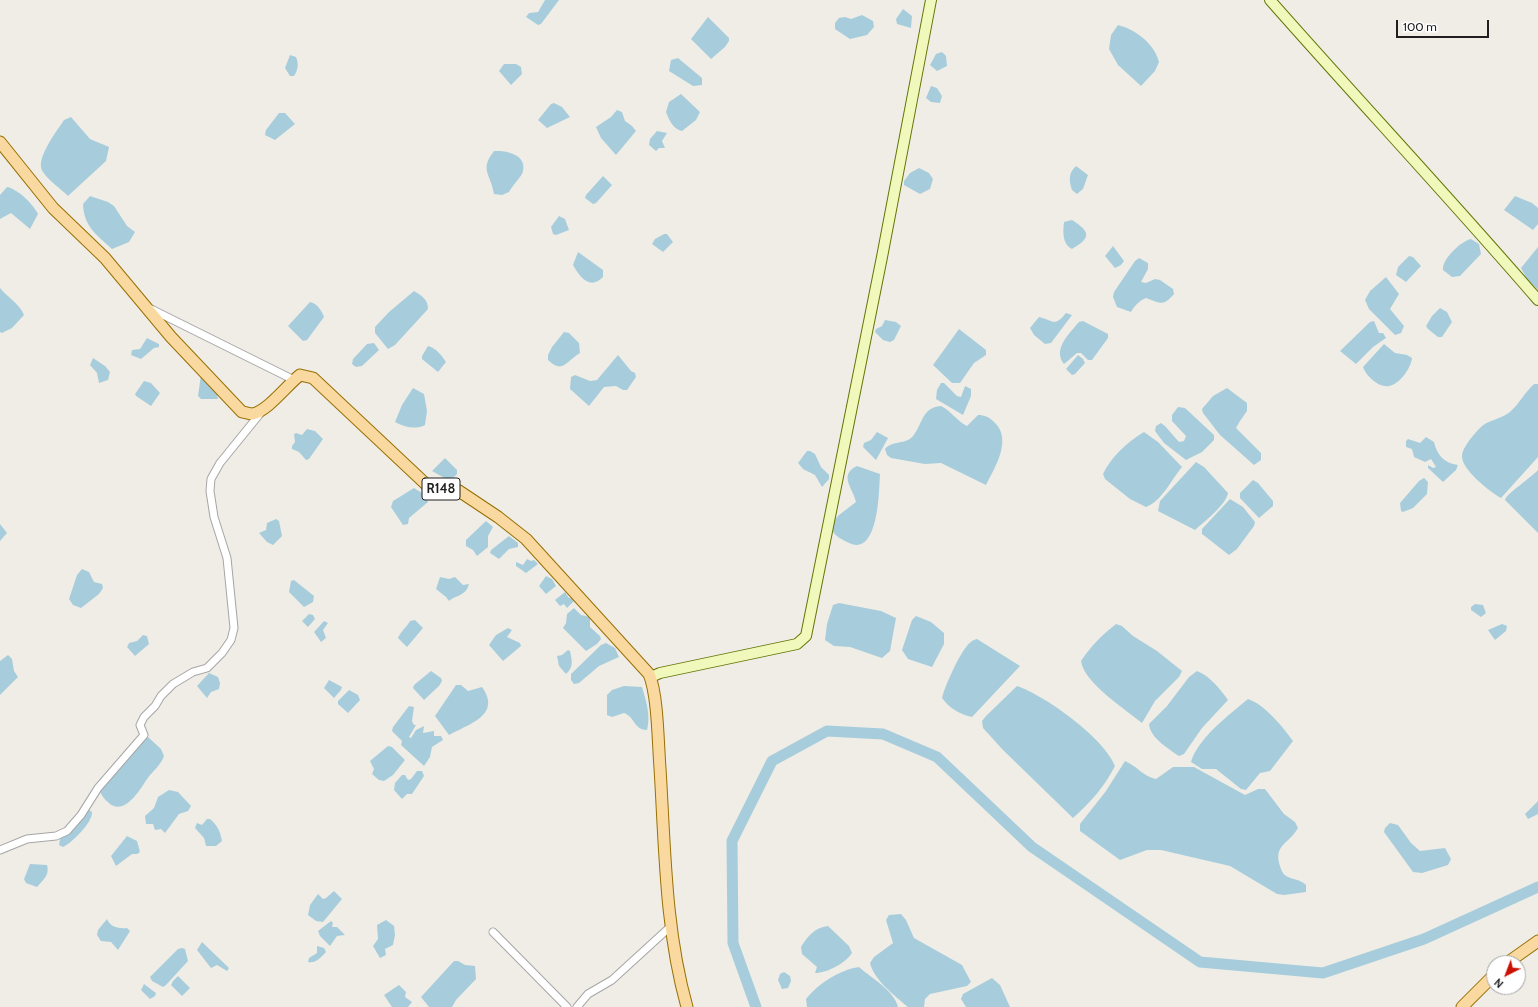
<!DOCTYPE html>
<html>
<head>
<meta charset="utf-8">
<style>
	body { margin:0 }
	#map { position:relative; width:1538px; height:1007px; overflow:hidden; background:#f0ede6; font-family:Cabin,sans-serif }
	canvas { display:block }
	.north { position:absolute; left:1486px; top:955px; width:40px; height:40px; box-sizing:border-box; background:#fff; border:1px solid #a5a5a5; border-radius:50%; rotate:222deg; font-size:11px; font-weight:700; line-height:16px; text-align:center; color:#1f1f1f }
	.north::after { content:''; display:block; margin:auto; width:14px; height:18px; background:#ca1104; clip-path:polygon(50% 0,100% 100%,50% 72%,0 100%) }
	.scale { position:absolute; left:1396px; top:20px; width:93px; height:18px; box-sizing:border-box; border:2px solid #1f1f1f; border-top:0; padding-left:5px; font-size:12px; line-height:14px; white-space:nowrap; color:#1f1f1f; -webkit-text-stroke:3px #fff; paint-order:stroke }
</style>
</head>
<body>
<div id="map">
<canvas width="1538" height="1007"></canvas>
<div class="north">N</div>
<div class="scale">100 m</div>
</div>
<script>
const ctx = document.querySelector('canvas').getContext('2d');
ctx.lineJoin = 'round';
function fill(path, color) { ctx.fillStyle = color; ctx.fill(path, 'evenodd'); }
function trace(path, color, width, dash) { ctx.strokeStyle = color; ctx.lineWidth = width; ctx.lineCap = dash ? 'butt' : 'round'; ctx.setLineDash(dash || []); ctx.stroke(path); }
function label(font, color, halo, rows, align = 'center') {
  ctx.font = font + ' Cabin,sans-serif'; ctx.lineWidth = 3; ctx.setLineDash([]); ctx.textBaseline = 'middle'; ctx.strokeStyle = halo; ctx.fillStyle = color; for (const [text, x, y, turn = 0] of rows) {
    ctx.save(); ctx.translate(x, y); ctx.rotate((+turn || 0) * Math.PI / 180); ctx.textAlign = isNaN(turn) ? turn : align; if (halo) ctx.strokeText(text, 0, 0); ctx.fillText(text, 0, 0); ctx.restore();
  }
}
fill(new Path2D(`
	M 545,0 L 559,0 L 541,24 L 538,25 L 526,17 L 529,13 L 538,12 Z
	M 903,9 L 912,16 L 911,28 L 897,24 L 896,19 Z
	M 862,15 L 873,21 L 874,27 L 867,35 L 850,39 L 835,29 L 835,23 L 839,18 L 845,17 L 851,19 Z
	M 708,17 L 729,38 L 729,41 L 725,47 L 711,59 L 691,39 Z
	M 1118,25 C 1135,29 1155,44 1159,62 L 1155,71 L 1141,86 L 1118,65 L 1109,49 L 1111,35 Z
	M 942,52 L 946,56 L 947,66 L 937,71 L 930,65 L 936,54 Z
	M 290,55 L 296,57 C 299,64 298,70 294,76 L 290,76 L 285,68 Z
	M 678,58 L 702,78 L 702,85 L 693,86 L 669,71 L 671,60 Z
	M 504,64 L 516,64 L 521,67 L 522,74 L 511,85 L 499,71 Z
	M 931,86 L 937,88 L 942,96 L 940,103 L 931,102 L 926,98 Z
	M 681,94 L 700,112 L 696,120 L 682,131 C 673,129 669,120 666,112 L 669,102 Z
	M 554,103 L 562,107 L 570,117 L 547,128 L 538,120 L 551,104 Z
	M 617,110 L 622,112 L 625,121 L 632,126 L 636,131 L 616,155 L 601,138 L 596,127 L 611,117 Z
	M 279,113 L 285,113 L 295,124 L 275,140 L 265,135 L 266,130 Z
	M 71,117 L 90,139 L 109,147 L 106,161 L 68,196 C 60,188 49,181 43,172 C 34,160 57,131 64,120 Z
	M 657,131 L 667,133 L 662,141 L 665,148 L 659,148 L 656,151 L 649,145 L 650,139 Z
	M 494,151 C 507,150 527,155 523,171 C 523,175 512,186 509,192 L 502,195 L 494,194 C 491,174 479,170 494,151 Z
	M 1076,166 L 1088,175 L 1083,189 L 1077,194 L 1072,190 C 1069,181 1068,173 1076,166 Z
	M 919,168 L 929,173 L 933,179 L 930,189 L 920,194 L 904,185 L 904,181 L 910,173 Z
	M 603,176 L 612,185 L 596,203 L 593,204 L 585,198 L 586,195 Z
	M 7,187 C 18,189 33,204 38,214 L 30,229 L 11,213 L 0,219 L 0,195 Z
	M 90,196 L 108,202 L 114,206 L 127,226 L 135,232 L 129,242 L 112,249 C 96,234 84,227 83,204 Z
	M 1515,196 L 1532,203 L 1538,208 L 1538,224 L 1533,230 L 1504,210 Z
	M 559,216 L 565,219 L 569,230 L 556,235 L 553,234 L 551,227 Z
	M 1072,220 C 1091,232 1091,238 1072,249 C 1062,244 1063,231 1064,222 Z
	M 664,234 L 667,234 L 673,242 L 663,252 L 652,244 L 655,239 Z
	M 1471,239 L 1479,244 L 1481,254 L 1460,276 L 1452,277 L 1443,270 C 1442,259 1461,241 1471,239 Z
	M 1113,246 L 1124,261 L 1121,265 L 1115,268 L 1105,256 Z
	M 1538,247 L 1538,290 L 1527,279 L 1521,268 Z
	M 578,252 L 603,270 L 603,277 C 590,291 579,276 573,265 Z
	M 1409,256 L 1413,257 L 1421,266 L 1406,282 L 1396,275 L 1398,267 Z
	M 1139,258 L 1148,263 L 1148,269 L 1141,282 L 1146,283 L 1155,279 L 1160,280 L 1173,289 L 1174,294 C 1163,307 1160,303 1146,298 C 1139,301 1134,306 1131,312 L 1117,307 L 1113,297 L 1114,292 L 1135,261 Z
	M 1386,277 L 1399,294 L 1390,309 L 1404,326 L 1401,333 L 1395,335 L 1369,309 L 1365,300 L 1370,291 Z
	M 0,288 C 7,297 20,304 24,315 L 12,328 L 2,333 L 0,332 Z
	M 414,291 C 422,296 428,299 428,309 L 395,345 L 388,349 L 375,333 L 375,327 L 389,312 Z
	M 310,302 C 317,303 322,311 324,317 L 307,340 L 303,341 L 288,326 Z
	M 1440,308 L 1447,312 L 1452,322 L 1442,337 L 1438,337 L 1428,329 L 1426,326 L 1432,316 Z
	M 1066,313 L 1072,315 L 1051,343 L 1045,344 L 1034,335 L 1030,328 L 1039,317 C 1053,320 1054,328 1066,313 Z
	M 885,320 L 896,322 L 901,326 L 894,340 L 890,342 L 883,340 L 875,332 L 876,329 L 882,326 Z
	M 1083,321 L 1108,334 L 1108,338 L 1092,360 L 1088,360 L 1081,353 L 1077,353 L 1064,364 C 1052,349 1070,333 1079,322 Z
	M 1374,321 L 1379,333 L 1383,333 L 1386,338 L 1373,347 L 1356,364 L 1340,351 L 1370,322 Z
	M 959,329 L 986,350 L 986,355 L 974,363 L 960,383 L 952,383 L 933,365 Z
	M 564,332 L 569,333 L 579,343 L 580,353 C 565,362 563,374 548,360 L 548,355 L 552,347 Z
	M 147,338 L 159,344 L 159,347 L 154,348 L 141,359 L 131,355 L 132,350 L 140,349 Z
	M 374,343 L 379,350 L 362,366 L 356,367 L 352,364 L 353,359 L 367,344 Z
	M 1384,344 L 1395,353 L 1407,355 L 1412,358 C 1411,368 1400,384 1389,386 C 1379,388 1366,376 1363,367 Z
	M 428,346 C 436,348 442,356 446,362 L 438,372 L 422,359 L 422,356 Z
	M 618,355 L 631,371 L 635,373 L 636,377 L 627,390 L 623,390 L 616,386 L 604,387 L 589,406 L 570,389 L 571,377 L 575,375 L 590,381 L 597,380 Z
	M 1078,355 L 1083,359 L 1085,363 L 1075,374 L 1072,375 L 1066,369 Z
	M 93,358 L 105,366 L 110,372 L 108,380 L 99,383 L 97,373 L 90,365 Z
	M 201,375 L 216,389 L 218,399 L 201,399 L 198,396 Z
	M 144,381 L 151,383 L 160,393 L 151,406 L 136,396 L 135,394 Z
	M 941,383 L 944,383 L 957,396 L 961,397 L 965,386 L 971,389 L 971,396 L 963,415 L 936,399 L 937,390 Z
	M 1534,384 L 1538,384 L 1538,457 L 1501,498 C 1490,492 1461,469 1462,456 C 1462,448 1474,434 1480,428 C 1487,420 1502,419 1510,412 C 1519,404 1525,392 1534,384 Z
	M 413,388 L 424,394 L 427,411 L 425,425 C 416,430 404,427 395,422 L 402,405 Z
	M 1227,388 L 1247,403 L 1247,411 L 1240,421 L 1236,428 L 1261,453 L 1261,460 L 1254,465 L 1220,435 L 1203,413 L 1202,409 L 1213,396 Z
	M 941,406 C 951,411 957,421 967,426 L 978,415 C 985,415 989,417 994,422 C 1013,439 995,467 986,485 L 941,463 L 925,464 L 891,458 L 887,455 L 885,449 C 892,440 906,445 913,436 C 923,424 921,408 941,406 Z
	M 1178,407 L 1185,408 L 1214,435 L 1214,440 L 1202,452 L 1186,460 L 1164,443 L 1155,431 L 1156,426 L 1161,423 L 1165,426 L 1179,442 L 1184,441 L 1186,436 L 1172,421 L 1172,415 Z
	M 307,429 L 315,431 L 323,439 L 309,459 L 306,460 L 299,452 L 292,449 L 292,446 L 295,442 L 294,434 L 296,433 L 302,435 Z
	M 877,432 L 888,438 L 876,460 L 863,447 L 864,443 L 871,440 Z
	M 1144,432 L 1158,442 L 1182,467 C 1172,479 1161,502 1146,507 L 1130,499 L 1105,479 L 1103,474 C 1111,457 1127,442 1144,432 Z
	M 1426,437 L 1434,442 C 1437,455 1444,463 1458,465 L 1456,470 L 1443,482 L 1428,468 L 1428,465 L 1433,468 L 1436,467 L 1431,459 L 1425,462 L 1414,457 L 1412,449 L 1406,447 L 1406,441 L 1408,439 L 1420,443 Z
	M 807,451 L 810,451 L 815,454 L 821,467 L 829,475 L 829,479 L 822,487 L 815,475 L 803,469 L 798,463 Z
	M 445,458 L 457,470 L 457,474 L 450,481 L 432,471 Z
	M 1196,462 L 1204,467 L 1228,493 C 1226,505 1204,522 1195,530 L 1158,511 L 1160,501 Z
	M 857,466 L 880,474 C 879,490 879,560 847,542 C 839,538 833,535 830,525 L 839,515 L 856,502 C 853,488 838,475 857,466 Z
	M 1538,470 L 1538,533 L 1505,500 C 1506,494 1532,477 1538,470 Z
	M 1424,478 L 1428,482 L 1427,494 L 1413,508 L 1403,512 L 1401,511 L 1400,503 L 1419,481 Z
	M 1253,480 L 1258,483 L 1273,501 L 1273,506 L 1259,518 L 1240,498 L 1240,493 Z
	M 414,488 L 425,495 L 428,502 L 409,518 L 408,524 L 403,525 L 391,507 L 393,501 Z
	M 1230,499 L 1243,507 L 1255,522 L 1254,526 L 1237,549 L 1229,555 L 1206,537 L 1202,534 L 1202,529 Z
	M 276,519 L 279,521 L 282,536 L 273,545 L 267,542 L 259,533 L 266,530 L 267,523 Z
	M 486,521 L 493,527 L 488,536 L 488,547 L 477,556 L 473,550 L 466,546 L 466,540 Z
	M 0,524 L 7,533 L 0,541 Z
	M 509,536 L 518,543 L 518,547 L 509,549 L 499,559 L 490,553 L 491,550 Z
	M 527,559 L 531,561 L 534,560 L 538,564 L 526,573 L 516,566 L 516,562 L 523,565 Z
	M 82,569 L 89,572 L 94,582 L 102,584 L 103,588 L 99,594 L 81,608 L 73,605 L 69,599 L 77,575 Z
	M 546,576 L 552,579 L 556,586 L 546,594 L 539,586 Z
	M 440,577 L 449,579 L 455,577 L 463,585 L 469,584 C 466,596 456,595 449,601 L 446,597 L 436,589 Z
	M 294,580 L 314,596 L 313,602 L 304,607 L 289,592 L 291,581 Z
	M 565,592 L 569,598 L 574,597 L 574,601 L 567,608 L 564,604 L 560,606 L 555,600 Z
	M 839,603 L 881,611 L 896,618 L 890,651 L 882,658 L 850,647 L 834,646 L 825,640 L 827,624 L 833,605 Z
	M 1475,604 L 1483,605 L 1486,613 L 1481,617 L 1471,610 L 1471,607 Z
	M 574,608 L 581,615 L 590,617 L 590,627 L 600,636 L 601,639 L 597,644 L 586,651 L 563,628 L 566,623 L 567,614 Z
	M 309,614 L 313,615 L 315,619 L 308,627 L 302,621 Z
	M 916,616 L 931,622 L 944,633 L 944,644 L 932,667 L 908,659 L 902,650 L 912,620 Z
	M 415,620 L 423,628 L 407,647 L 398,638 C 401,631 406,628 410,621 Z
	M 324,621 L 328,623 L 323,630 L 326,638 L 321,642 L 314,632 Z
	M 1116,624 L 1122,626 L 1133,636 L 1157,651 L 1182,671 L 1179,677 L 1155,701 L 1142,723 C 1125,709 1084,683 1081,661 C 1091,646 1102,635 1116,624 Z
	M 1502,624 L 1507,626 L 1506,631 L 1495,640 L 1488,630 Z
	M 508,628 L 512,630 L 507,637 L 520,643 L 521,646 L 503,661 L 489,645 L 496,635 Z
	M 143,635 L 147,636 L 149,644 L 135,656 L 127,647 L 129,643 L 137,641 Z
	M 977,639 L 1020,666 L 972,717 C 961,715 949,708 942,698 C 944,688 962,647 971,642 C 972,640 975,640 977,639 Z
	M 606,643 L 615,648 L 619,657 L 599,666 L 579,683 L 574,684 L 571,680 L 571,674 L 601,645 Z
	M 568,650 L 570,651 C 572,661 574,667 566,674 L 559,666 L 557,656 L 562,655 Z
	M 8,655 L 12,659 L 14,671 L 18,677 L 0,695 L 0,661 Z
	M 431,671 L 441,678 L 442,681 L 439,686 L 424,700 L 413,688 L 414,685 Z
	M 1197,671 C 1210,676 1220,689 1228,700 L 1202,728 L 1184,754 L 1179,756 C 1169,749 1150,738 1149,724 L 1167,706 L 1189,677 Z
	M 209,673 L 218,677 L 220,683 L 219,689 L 211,692 L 207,698 L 197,686 Z
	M 329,680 L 342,687 L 341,690 L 334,698 L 324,688 Z
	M 456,685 L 461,685 L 468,691 L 482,687 C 502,715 469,724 449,735 L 435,716 Z
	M 624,686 L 642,687 C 646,701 651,715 647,730 C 634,730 635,717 624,713 L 612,717 L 607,715 L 607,695 L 612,690 Z
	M 1017,686 C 1046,696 1104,738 1115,766 C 1105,786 1090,803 1073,818 L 1003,750 L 983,728 L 982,721 L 986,716 Z
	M 349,690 L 358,695 L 360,700 L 348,713 L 338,704 L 338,701 Z
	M 1248,699 C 1264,704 1284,728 1293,741 L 1270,771 L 1260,773 L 1246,790 L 1241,789 L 1216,769 L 1202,769 L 1191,762 C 1198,738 1229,715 1248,699 Z
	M 409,706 L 414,707 L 412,721 L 414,725 L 416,725 L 409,737 L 411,738 L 416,730 L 424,726 L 423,733 L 434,731 L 434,736 L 441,736 L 443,740 L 432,747 L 430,757 L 424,766 L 401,745 L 402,741 L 392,731 L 393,727 Z
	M 148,737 L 161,749 L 164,756 C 161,765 153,771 147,779 C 140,790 125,815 110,804 C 103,798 101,795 98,786 Z
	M 388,746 L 392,747 L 405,760 L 393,775 L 384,781 L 379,780 L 372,774 L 374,769 L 370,761 Z
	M 1125,761 C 1137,766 1144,777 1156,779 L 1173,767 L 1194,767 L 1245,795 L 1258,789 L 1265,789 L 1284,814 L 1295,822 L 1298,828 C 1289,844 1273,845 1280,866 C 1281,870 1283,874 1286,876 C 1293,880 1300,879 1306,885 L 1306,892 L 1284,895 L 1277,894 L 1230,866 L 1161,850 L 1147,850 L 1120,860 L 1080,831 L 1080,824 L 1106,791 Z
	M 417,771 L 422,771 L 424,776 L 412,794 L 407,794 L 402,799 L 394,790 L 395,783 L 402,775 L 405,775 L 408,780 L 411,779 Z
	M 169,790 L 178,792 L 191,806 L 188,811 L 179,814 L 165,833 L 161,829 L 155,830 L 153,824 L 146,824 L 145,816 L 154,808 L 158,797 Z
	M 1538,801 L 1538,814 L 1528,819 L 1525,814 Z
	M 88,809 L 92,812 C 93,822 72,843 63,847 L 59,845 L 60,839 L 70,830 Z
	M 207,819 L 210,819 C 218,826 220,831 222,841 L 216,846 L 206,846 L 204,838 L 195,828 L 197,823 L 202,825 Z
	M 1390,823 L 1398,825 L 1411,843 L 1420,851 L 1445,848 L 1451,859 L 1448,865 L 1422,873 L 1413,872 L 1384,832 L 1385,828 Z
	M 127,836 L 137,841 L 140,852 L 137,854 L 132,854 L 116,866 L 111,856 Z
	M 30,864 L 47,865 C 50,875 43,880 37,887 L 26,883 L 24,879 Z
	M 334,891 L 342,899 L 323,922 L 316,921 L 308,915 L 310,905 L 318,894 L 323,899 L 326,898 Z
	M 901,914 L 906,920 L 914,938 L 962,965 L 971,982 L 967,986 L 930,994 L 925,999 L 924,1007 L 908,1007 C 895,996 874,980 870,963 L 874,957 L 893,943 L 886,920 L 889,915 Z
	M 107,919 C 110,927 119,929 127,928 L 130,931 L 118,950 L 111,942 L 101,941 L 97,935 L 98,930 Z
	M 386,920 L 394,926 L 395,935 L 393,945 L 385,949 L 386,955 L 380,958 L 373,946 L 378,939 L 377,925 Z
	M 331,921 L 333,923 L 332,927 L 337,927 L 345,935 L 337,936 L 330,946 L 320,936 L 318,931 Z
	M 828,926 L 849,946 L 852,953 C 846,963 827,973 815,973 L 817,967 L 802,954 L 801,947 C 808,936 814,928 828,926 Z
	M 202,942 L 229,968 L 227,971 L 217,965 L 211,968 L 197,950 Z
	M 317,946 L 324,948 L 326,952 C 321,957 316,964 308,962 L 309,958 L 317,953 Z
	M 182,948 L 185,949 L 188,961 L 166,985 L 163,987 L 152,981 L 150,977 L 178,949 Z
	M 454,961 L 458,961 L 465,965 L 475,966 L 476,979 L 456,1000 L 452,1007 L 429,1007 L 421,997 Z
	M 859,967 C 871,978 894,990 898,1007 L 807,1007 L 806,999 C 818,984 839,970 859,967 Z
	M 784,972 L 790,976 L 791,981 L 788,988 L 782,989 L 778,980 L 780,974 Z
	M 178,976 L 190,988 L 182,996 L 171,985 L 173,981 Z
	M 992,978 L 1000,985 L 1010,1007 L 966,1007 L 961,999 L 963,994 Z
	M 144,984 L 156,993 L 155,996 L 150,999 L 141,990 Z
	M 399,985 L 406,992 L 405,997 L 412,1002 L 408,1007 L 392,1007 L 384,995 Z`), '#a7cddc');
trace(new Path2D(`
	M 756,1007 L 733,943 L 732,841 L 772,761 L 827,731 L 883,734 L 937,757 L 1032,847 L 1200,962 L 1323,973 L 1424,939 L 1538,887`), '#a7cddc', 11);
const minor = new Path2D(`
	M 151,309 L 294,380
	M 0,850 L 27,839 L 56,836 L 67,831 L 81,815 L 98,788 L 144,735 L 140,725 L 144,717 L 155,706 L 161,696 L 173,684 L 193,672 L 207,668 L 222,653 L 231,640 L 234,628 L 227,558 L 214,517 L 210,491 L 211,479 L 220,463 L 263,410
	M 493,932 L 567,1007
	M 577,1007 L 588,994 L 612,980 L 670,927`);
const secondary = new Path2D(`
	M 1270,0 C 1359,101 1450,198 1538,300
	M 651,677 L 660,673 L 797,644 L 806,636 L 882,257 L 931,0`);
const primary = new Path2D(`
	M 0,142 L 53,208 L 105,258 L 171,337 L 242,412 C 245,412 249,414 252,414 C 267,412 287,385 300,375 L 313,378 L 430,488 L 459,491 L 498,517 L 526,539 L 649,674 C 658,695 658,744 660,768 C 665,848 665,929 687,1007
	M 1507,963 L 1538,941
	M 1462,1007 L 1494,975`);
trace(minor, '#a6a6a6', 9);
trace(secondary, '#637507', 12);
trace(primary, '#977003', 13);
trace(minor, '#fff', 7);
trace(secondary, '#f1f8bb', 10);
trace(primary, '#fad9a1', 11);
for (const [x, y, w] of [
	[441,489,38]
]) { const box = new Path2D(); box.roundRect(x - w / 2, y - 11, w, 22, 3); ctx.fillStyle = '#fff'; ctx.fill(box); trace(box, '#1f1f1f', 1); }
label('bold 13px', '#1f1f1f', null, [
	["R148",441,489]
]);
</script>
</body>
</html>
